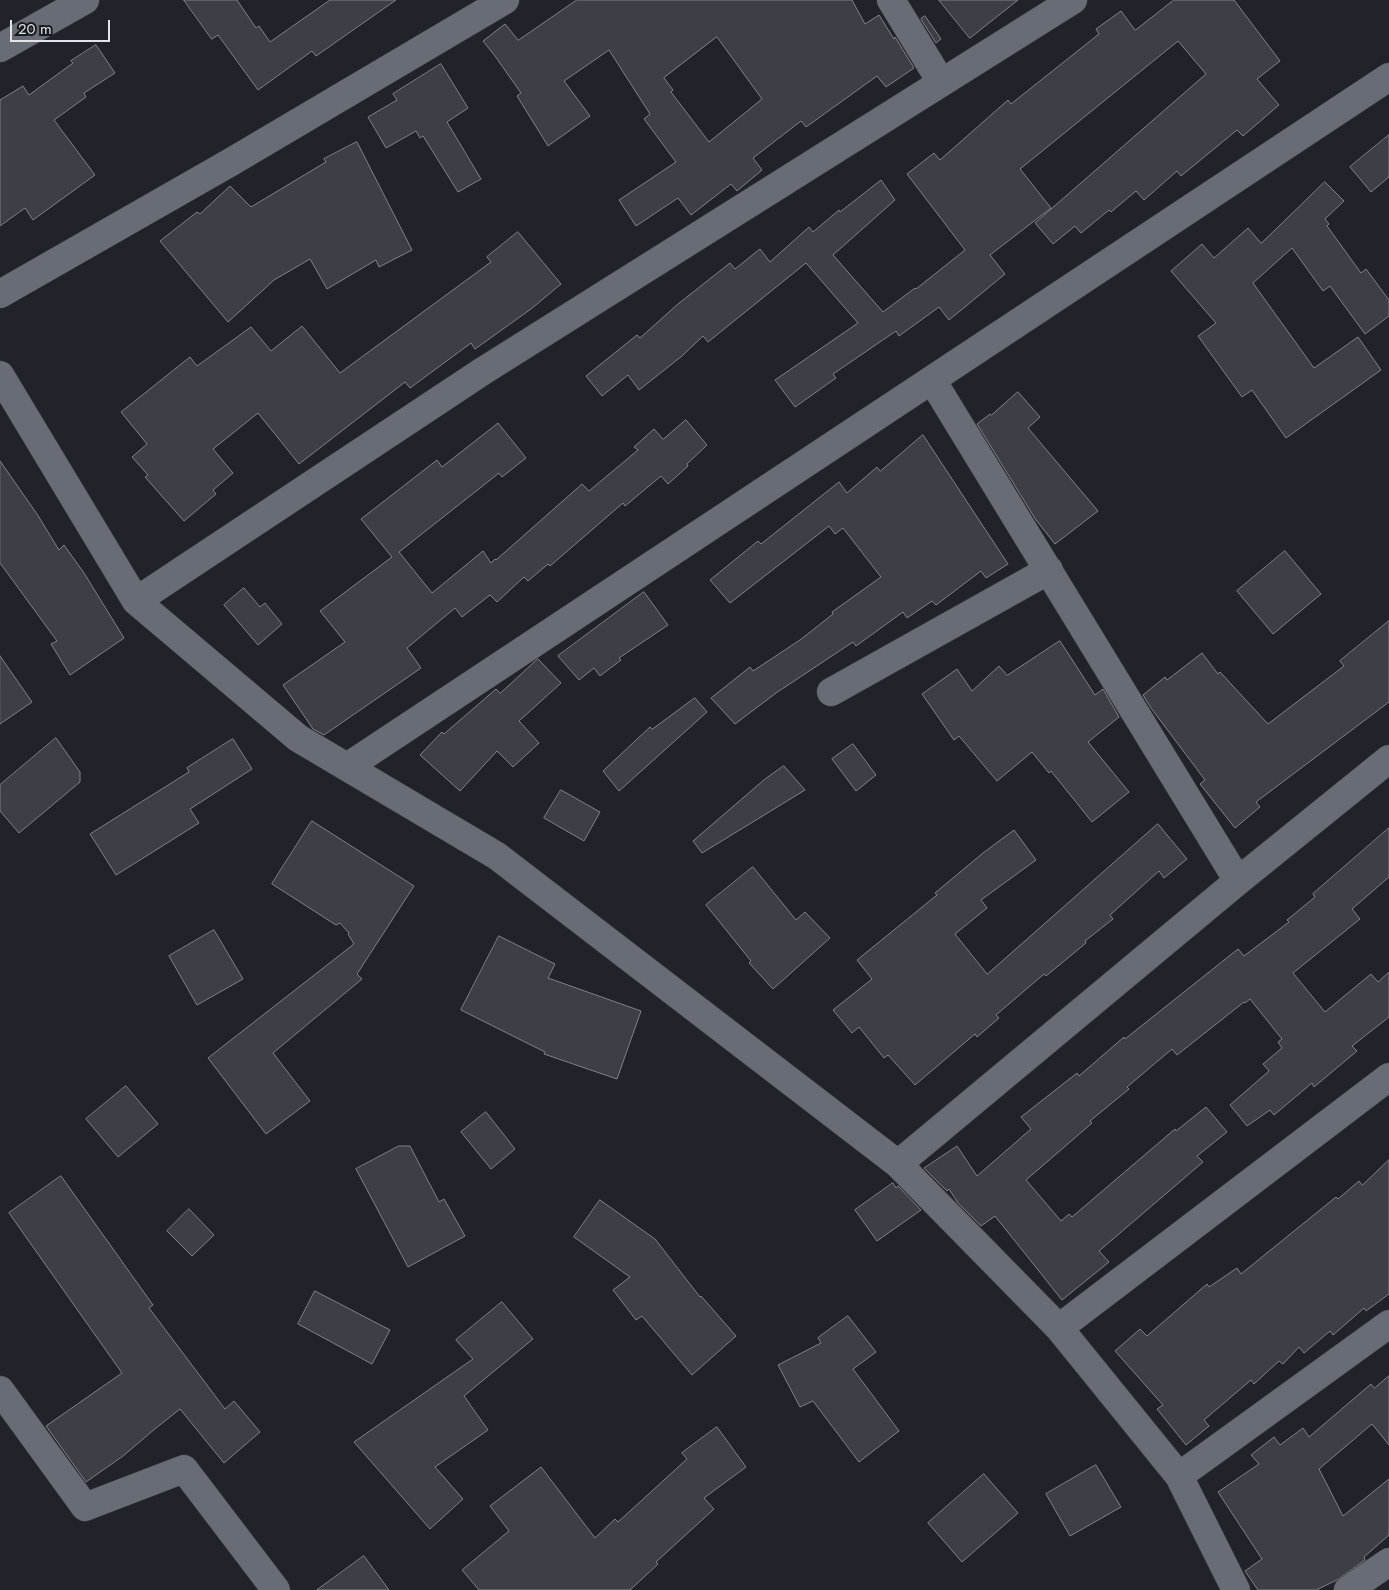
<!DOCTYPE html>
<html>
<head>
<meta charset="utf-8">
<style>
	body { margin:0 }
	#map { position:relative; width:1389px; height:1590px; overflow:hidden; background:#202329; font-family:Jost,sans-serif }
	canvas { display:block }
	.scale { position:absolute; left:10px; top:20px; width:100px; height:22px; box-sizing:border-box; border:2px solid #e2e4e8; border-top:0; padding-left:6px; font-size:15px; line-height:18px; white-space:nowrap; color:#e2e4e8; -webkit-text-stroke:4px #171a1f; paint-order:stroke }
</style>
</head>
<body>
<div id="map">
<canvas width="1389" height="1590"></canvas>
<div class="scale">20 m</div>
</div>
<script>
const ctx = document.querySelector('canvas').getContext('2d');
ctx.lineJoin = 'round';
function fill(path, color) { ctx.fillStyle = color; ctx.fill(path, 'evenodd'); }
function trace(path, color, width, dash) { ctx.strokeStyle = color; ctx.lineWidth = width; ctx.lineCap = dash ? 'butt' : 'round'; ctx.setLineDash(dash || []); ctx.stroke(path); }
const building = new Path2D(`
	M 184,0 L 237,0 L 256,28 L 259,26 L 270,42 L 330,0 L 396,0 L 316,56 L 312,51 L 258,90 L 218,35 L 212,39 Z
	M 577,0 L 852,0 L 865,24 L 879,15 L 894,39 L 895,37 L 914,68 L 886,87 L 877,76 L 806,127 L 801,121 L 753,158 L 762,170 L 737,191 L 731,184 L 691,215 L 678,198 L 636,226 L 619,200 L 676,162 L 644,119 L 650,114 L 609,50 L 564,81 L 590,116 L 548,146 L 517,96 L 521,93 L 495,56 L 483,41 L 505,24 L 518,40 ZM 717,37 L 762,99 L 709,142 L 671,92 L 673,90 L 664,78 Z
	M 939,0 L 1018,0 L 970,38 Z
	M 1174,0 L 1234,0 L 1280,61 L 1257,79 L 1279,105 L 1243,136 L 1237,130 L 1181,176 L 1177,171 L 1144,200 L 1136,191 L 1111,212 L 1109,210 L 1081,233 L 1075,226 L 1053,244 L 1035,223 L 1206,74 L 1178,41 L 1020,169 L 1051,208 L 990,255 L 1005,274 L 949,320 L 939,307 L 899,336 L 896,331 L 833,374 L 836,378 L 795,407 L 775,380 L 858,323 L 806,263 L 708,342 L 703,336 L 682,356 L 639,390 L 628,375 L 602,396 L 586,376 L 637,335 L 640,338 L 678,304 L 730,263 L 735,269 L 760,249 L 770,262 L 809,227 L 813,232 L 839,210 L 840,212 L 881,180 L 895,200 L 833,255 L 883,312 L 915,288 L 916,289 L 965,250 L 907,174 L 934,153 L 940,160 L 1008,100 L 1011,104 L 1099,34 L 1096,29 L 1121,11 L 1135,30 Z
	M 925,16 L 941,39 L 936,43 L 921,19 Z
	M 96,45 L 115,73 L 84,93 L 86,97 L 54,120 L 95,175 L 33,220 L 25,208 L 0,226 L 0,100 L 23,86 L 29,95 L 73,63 L 71,61 Z
	M 441,64 L 468,108 L 447,122 L 481,179 L 458,192 L 423,136 L 420,138 L 416,131 L 386,148 L 368,117 L 397,100 L 393,94 Z
	M 1389,135 L 1389,177 L 1371,192 L 1350,167 Z
	M 357,142 L 412,250 L 379,267 L 376,260 L 327,289 L 310,259 L 274,280 L 228,322 L 160,241 L 197,212 L 200,214 L 230,186 L 251,207 L 326,162 L 324,159 Z
	M 1325,182 L 1344,201 L 1325,219 L 1329,224 L 1327,226 L 1361,273 L 1366,269 L 1389,300 L 1389,316 L 1365,334 L 1330,286 L 1323,291 L 1292,248 L 1253,283 L 1314,368 L 1358,337 L 1381,370 L 1286,438 L 1252,390 L 1242,397 L 1198,336 L 1216,323 L 1171,271 L 1202,244 L 1214,258 L 1248,228 L 1261,243 Z
	M 518,232 L 561,284 L 531,309 L 475,349 L 471,343 L 410,388 L 405,382 L 299,464 L 258,413 L 213,449 L 233,473 L 213,490 L 216,494 L 184,521 L 145,477 L 148,475 L 132,457 L 147,444 L 121,412 L 190,357 L 197,366 L 251,327 L 271,351 L 302,326 L 340,373 L 491,262 L 487,257 Z
	M 1018,392 L 1040,417 L 1028,428 L 1098,511 L 1055,544 L 1036,520 L 977,424 L 990,414 L 991,415 Z
	M 686,420 L 707,445 L 687,464 L 688,466 L 668,484 L 661,476 L 625,506 L 623,503 L 550,566 L 548,564 L 528,581 L 524,577 L 497,602 L 490,595 L 462,617 L 455,608 L 407,648 L 421,668 L 324,735 L 313,729 L 283,685 L 345,642 L 320,611 L 392,557 L 361,519 L 437,460 L 442,467 L 498,423 L 526,458 L 502,477 L 499,473 L 399,552 L 432,593 L 483,551 L 491,563 L 495,559 L 496,560 L 582,484 L 589,491 L 638,450 L 634,447 L 654,429 L 663,439 Z
	M 923,435 L 1008,564 L 986,578 L 981,571 L 936,605 L 932,601 L 907,618 L 903,612 L 856,646 L 853,642 L 776,693 L 735,724 L 711,698 L 750,667 L 753,671 L 800,640 L 833,614 L 832,612 L 881,577 L 843,528 L 835,534 L 829,526 L 730,603 L 710,580 L 758,541 L 761,544 L 839,482 L 847,493 L 877,467 L 880,471 Z
	M 0,461 L 37,514 L 59,550 L 64,545 L 84,573 L 124,638 L 70,675 L 51,644 L 57,641 L 0,563 Z
	M 1285,551 L 1321,594 L 1273,634 L 1237,591 Z
	M 244,588 L 260,607 L 265,603 L 282,624 L 258,645 L 224,605 Z
	M 644,592 L 668,625 L 619,658 L 621,660 L 600,676 L 594,668 L 579,680 L 558,656 Z
	M 1389,621 L 1389,702 L 1256,802 L 1260,807 L 1235,828 L 1200,784 L 1205,780 L 1151,708 L 1143,695 L 1165,677 L 1167,680 L 1202,653 L 1218,674 L 1220,672 L 1268,724 L 1344,666 L 1340,661 Z
	M 1060,641 L 1095,695 L 1103,689 L 1119,717 L 1088,742 L 1129,792 L 1092,822 L 1051,771 L 1049,773 L 1032,752 L 997,781 L 959,736 L 954,740 L 922,694 L 957,669 L 972,691 L 999,666 L 1007,675 Z
	M 0,656 L 32,702 L 0,724 Z
	M 538,659 L 561,683 L 519,721 L 539,743 L 513,767 L 497,751 L 460,791 L 420,755 L 442,732 L 444,734 L 496,689 L 500,693 Z
	M 695,698 L 707,712 L 619,791 L 603,771 L 650,727 L 652,729 Z
	M 56,738 L 80,772 L 80,782 L 19,833 L 0,811 L 0,785 Z
	M 233,739 L 252,769 L 190,809 L 199,823 L 116,875 L 90,834 L 189,772 L 187,768 Z
	M 853,744 L 876,775 L 856,791 L 832,759 Z
	M 784,766 L 805,790 L 702,853 L 693,841 L 765,779 Z
	M 561,790 L 600,812 L 584,841 L 544,818 Z
	M 312,821 L 414,886 L 357,974 L 362,979 L 273,1053 L 310,1101 L 266,1134 L 208,1058 L 354,944 L 348,934 L 349,933 L 340,923 L 336,925 L 272,884 Z
	M 1158,824 L 1187,859 L 1164,878 L 1159,871 L 1110,915 L 1113,919 L 1085,941 L 1086,943 L 1046,976 L 1044,974 L 996,1015 L 999,1018 L 977,1037 L 975,1034 L 915,1085 L 888,1055 L 884,1058 L 859,1027 L 852,1033 L 833,1010 L 872,979 L 857,960 L 937,895 L 935,893 L 983,853 L 1014,830 L 1036,860 L 981,900 L 987,908 L 955,934 L 987,974 Z
	M 1389,828 L 1389,877 L 1352,909 L 1360,919 L 1293,973 L 1325,1012 L 1371,974 L 1378,982 L 1389,972 L 1389,1017 L 1352,1046 L 1357,1051 L 1314,1087 L 1312,1083 L 1274,1115 L 1270,1110 L 1247,1126 L 1230,1105 L 1269,1071 L 1263,1064 L 1282,1048 L 1278,1042 L 1282,1039 L 1250,999 L 1245,1003 L 1244,1002 L 1177,1055 L 1172,1049 L 1127,1087 L 1129,1089 L 1090,1121 L 1092,1123 L 1026,1180 L 1061,1221 L 1069,1214 L 1072,1217 L 1175,1129 L 1176,1131 L 1206,1107 L 1227,1132 L 1197,1156 L 1203,1162 L 1099,1251 L 1109,1262 L 1062,1300 L 995,1216 L 981,1226 L 958,1203 L 949,1189 L 947,1191 L 924,1168 L 957,1146 L 977,1176 L 1031,1129 L 1021,1117 L 1077,1073 L 1079,1076 L 1124,1037 L 1125,1039 L 1238,949 L 1244,956 L 1289,922 L 1287,920 L 1315,897 L 1313,894 Z
	M 753,867 L 796,920 L 805,912 L 830,938 L 773,989 L 749,963 L 751,961 L 706,905 Z
	M 214,930 L 243,979 L 197,1005 L 169,956 Z
	M 499,936 L 555,964 L 548,978 L 641,1011 L 617,1079 L 544,1054 L 545,1052 L 461,1010 Z
	M 126,1086 L 158,1124 L 118,1157 L 86,1119 Z
	M 486,1112 L 515,1149 L 491,1169 L 461,1132 Z
	M 399,1146 L 410,1146 L 439,1202 L 444,1199 L 465,1236 L 408,1267 L 356,1169 Z
	M 1389,1160 L 1389,1294 L 1366,1311 L 1364,1308 L 1333,1335 L 1330,1331 L 1304,1353 L 1299,1347 L 1283,1364 L 1279,1361 L 1254,1384 L 1251,1380 L 1204,1420 L 1209,1426 L 1186,1445 L 1157,1409 L 1163,1405 L 1115,1351 L 1140,1329 L 1147,1336 L 1207,1284 L 1209,1287 L 1237,1268 L 1241,1274 L 1336,1197 L 1338,1199 L 1359,1181 L 1362,1185 Z
	M 61,1176 L 153,1305 L 149,1308 L 225,1409 L 234,1401 L 260,1432 L 224,1463 L 180,1409 L 156,1428 L 123,1456 L 86,1482 L 46,1426 L 122,1373 L 9,1213 Z
	M 893,1183 L 896,1188 L 898,1186 L 921,1210 L 877,1241 L 855,1210 Z
	M 600,1200 L 655,1239 L 700,1297 L 701,1296 L 736,1336 L 692,1375 L 642,1316 L 636,1320 L 613,1290 L 630,1277 L 574,1237 Z
	M 189,1209 L 214,1235 L 192,1256 L 167,1231 Z
	M 315,1291 L 390,1330 L 372,1364 L 298,1324 Z
	M 502,1302 L 533,1339 L 464,1396 L 488,1430 L 435,1467 L 463,1499 L 430,1529 L 354,1442 L 473,1359 L 456,1340 Z
	M 848,1316 L 876,1352 L 853,1369 L 899,1431 L 859,1462 L 813,1401 L 800,1407 L 778,1365 L 821,1343 L 818,1338 Z
	M 1389,1376 L 1389,1445 L 1372,1424 L 1319,1469 L 1343,1516 L 1389,1479 L 1389,1535 L 1364,1557 L 1365,1560 L 1337,1580 L 1316,1590 L 1258,1590 L 1245,1571 L 1262,1559 L 1218,1492 L 1259,1464 L 1251,1455 L 1274,1437 L 1280,1445 L 1303,1428 L 1309,1437 L 1371,1384 L 1374,1388 Z
	M 717,1427 L 746,1467 L 704,1498 L 714,1509 L 656,1562 L 658,1564 L 630,1590 L 479,1590 L 462,1570 L 509,1531 L 490,1506 L 541,1467 L 595,1538 L 615,1519 L 618,1522 L 687,1459 L 682,1453 Z
	M 1096,1465 L 1121,1507 L 1070,1536 L 1046,1494 Z
	M 984,1474 L 1018,1513 L 962,1562 L 928,1523 Z
	M 364,1556 L 389,1590 L 317,1590 Z`);
fill(building, '#3c3f46');
trace(building, '#7e828a', 1);
const minor = new Path2D(`
	M 891,0 L 941,82
	M 0,48 L 85,0
	M 0,294 L 231,162 L 505,0
	M 0,375 L 136,601 L 298,738 L 497,856 L 898,1164 L 1059,1328 L 1179,1476 L 1236,1590
	M 932,380 L 1238,881
	M 136,601 L 483,371 L 1073,0
	M 831,692 L 1049,570
	M 347,767 L 1389,77
	M 898,1164 L 1238,881 L 1389,759
	M 1059,1328 L 1389,1077
	M 0,1390 L 85,1507 L 184,1469 L 276,1590
	M 1179,1476 L 1389,1324
	M 1348,1590 L 1389,1562`);
trace(minor, '#3e4045', 29);
trace(minor, '#686c74', 28);
</script>
</body>
</html>
